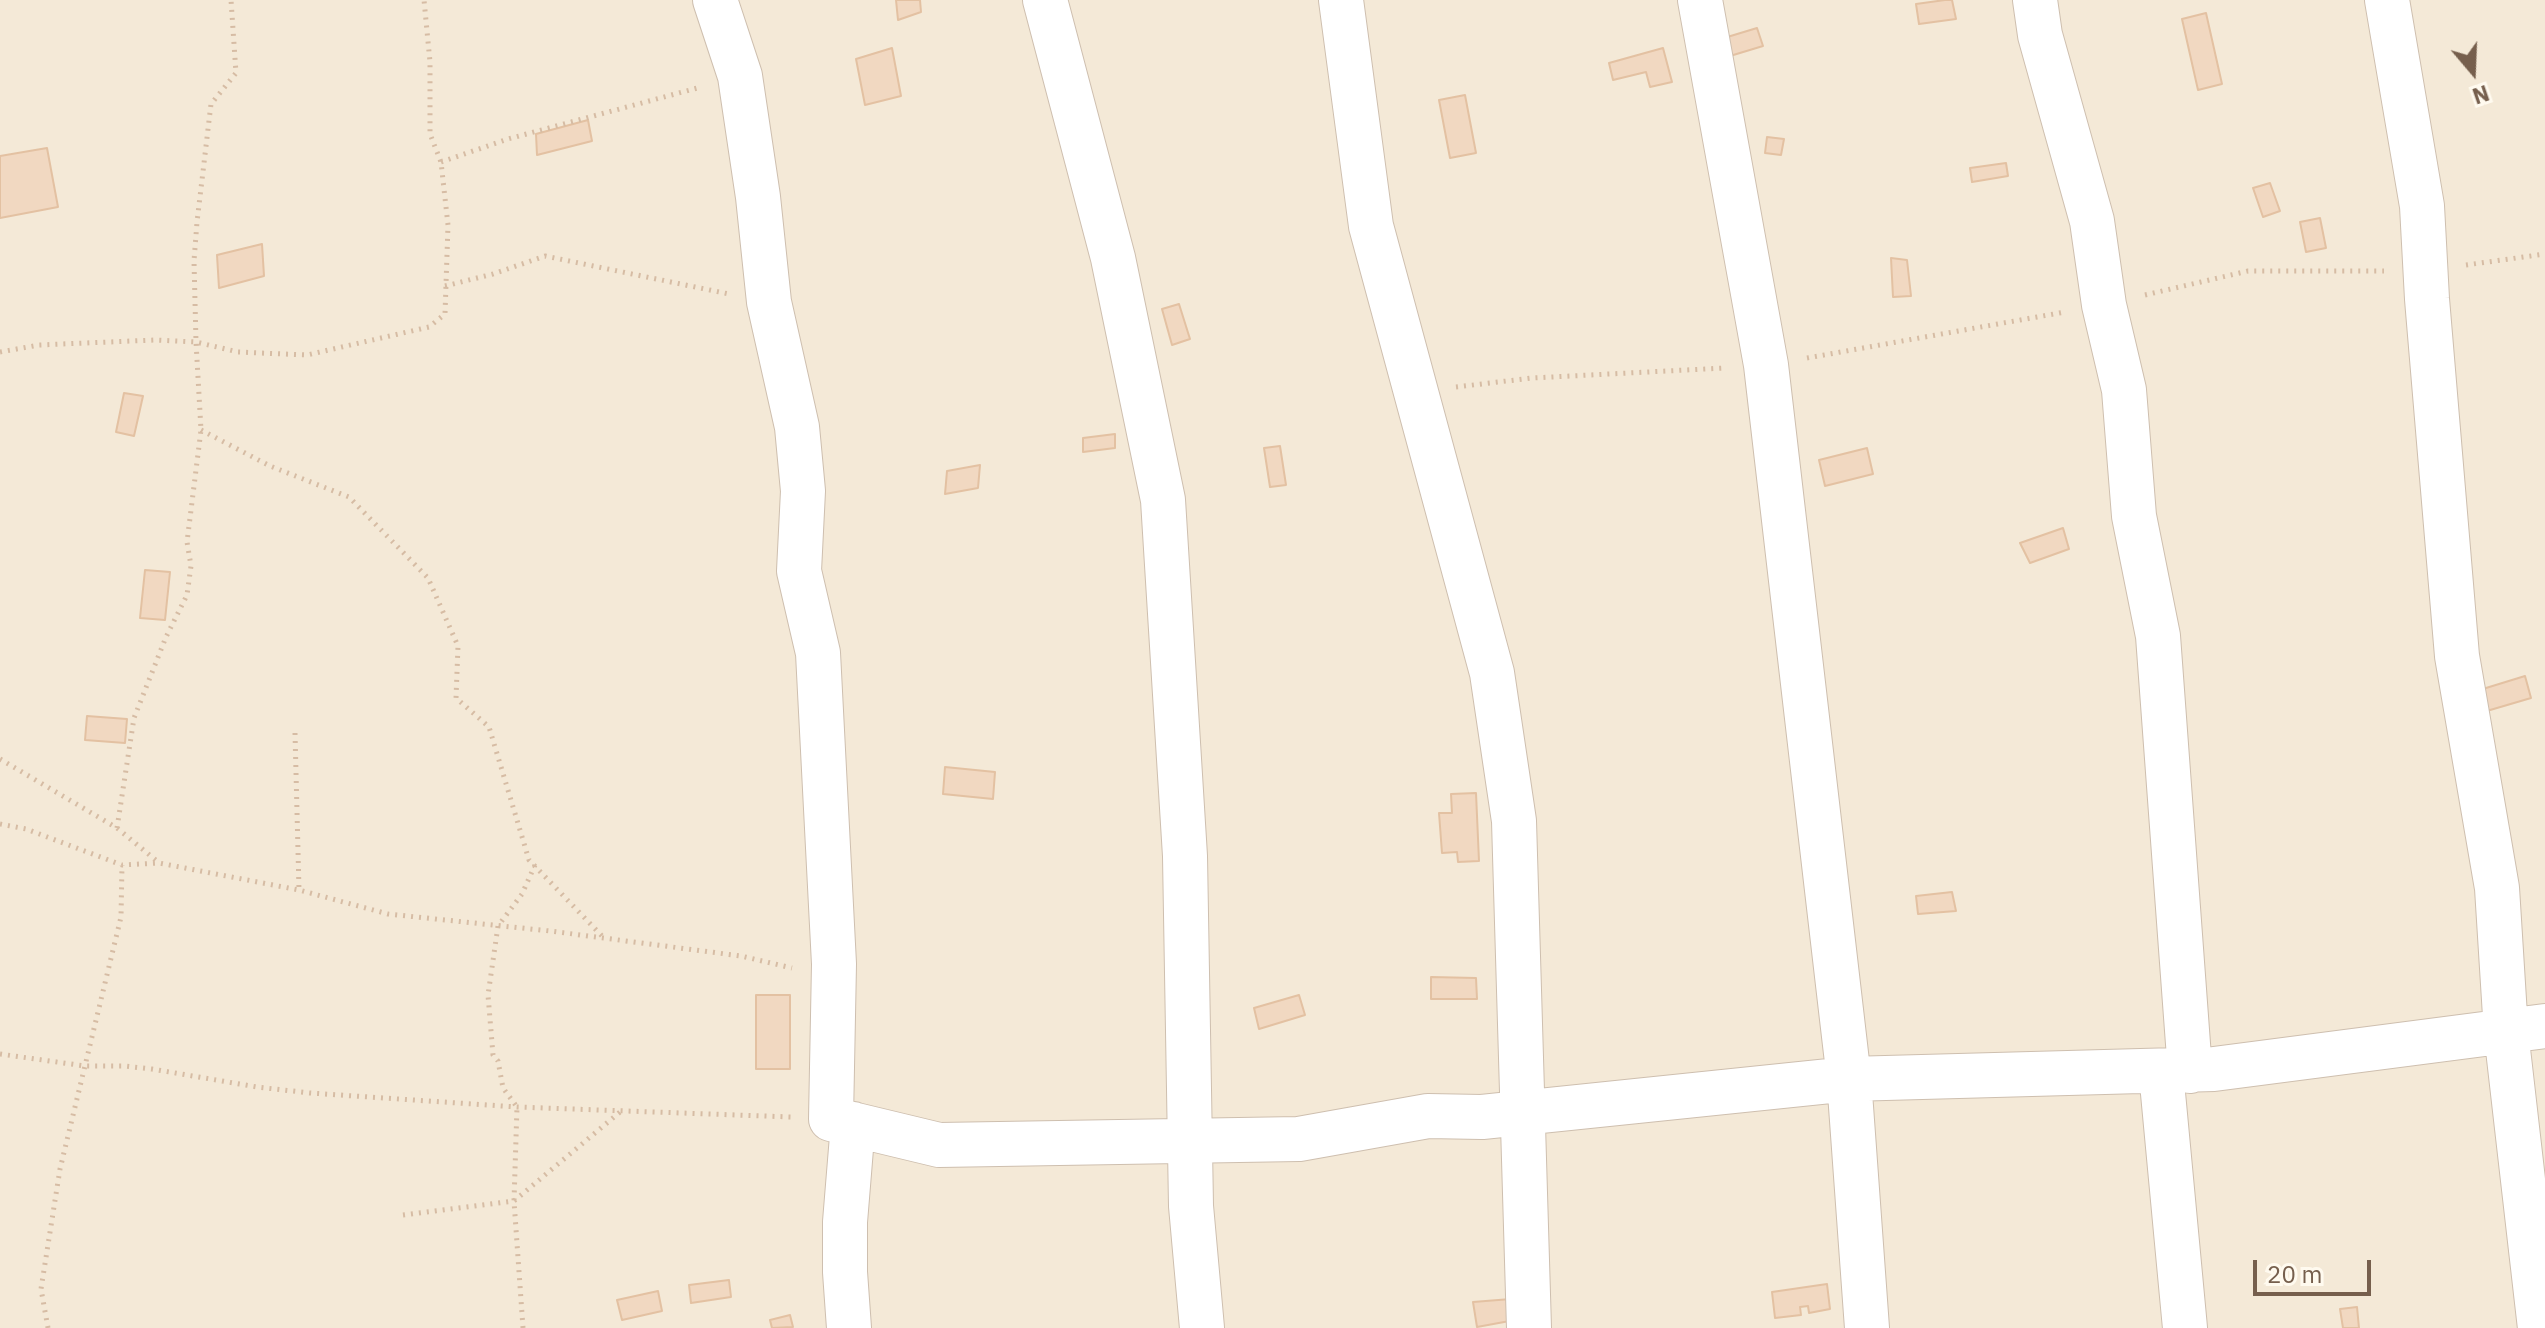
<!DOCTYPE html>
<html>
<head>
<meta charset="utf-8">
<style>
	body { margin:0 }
	#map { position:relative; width:2545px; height:1328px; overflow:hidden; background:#fcf6e9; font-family:"IBM Plex Sans",sans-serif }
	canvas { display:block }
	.north { position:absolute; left:2433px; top:32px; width:80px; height:80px; -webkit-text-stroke:6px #fffaef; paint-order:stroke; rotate:161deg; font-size:22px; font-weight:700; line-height:32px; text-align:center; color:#765f4d }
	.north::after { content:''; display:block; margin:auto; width:28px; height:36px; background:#765f4d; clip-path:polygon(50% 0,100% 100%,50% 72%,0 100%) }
	.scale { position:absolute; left:2253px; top:1260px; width:118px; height:36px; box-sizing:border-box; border:4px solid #765f4d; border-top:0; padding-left:10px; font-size:24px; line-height:28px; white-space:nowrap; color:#765f4d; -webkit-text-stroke:6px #fffaef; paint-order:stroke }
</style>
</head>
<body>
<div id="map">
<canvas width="2545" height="1328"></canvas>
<div class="north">N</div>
<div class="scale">20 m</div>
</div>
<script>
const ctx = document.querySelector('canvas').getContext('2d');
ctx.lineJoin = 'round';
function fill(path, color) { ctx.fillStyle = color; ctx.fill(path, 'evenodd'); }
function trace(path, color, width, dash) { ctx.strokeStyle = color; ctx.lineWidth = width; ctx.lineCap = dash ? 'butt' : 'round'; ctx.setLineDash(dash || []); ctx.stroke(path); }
fill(new Path2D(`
	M 0,0 L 2545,0 L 2545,1328 L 0,1328 Z`), '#f4e9d7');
const building = new Path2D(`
	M 896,0 L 920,0 L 921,12 L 898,20 Z
	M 1945,0 L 1952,0 L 1956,19 L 1919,24 L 1916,4 Z
	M 2206,13 L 2222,84 L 2198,90 L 2182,19 Z
	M 1757,28 L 1763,46 L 1730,56 L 1724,38 Z
	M 892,48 L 901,96 L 865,105 L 856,59 Z
	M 1663,48 L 1672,82 L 1650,87 L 1646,72 L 1613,80 L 1609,63 Z
	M 1465,95 L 1476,153 L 1450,158 L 1439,100 Z
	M 588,120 L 592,141 L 537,155 L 536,134 Z
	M 1767,137 L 1784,139 L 1781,155 L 1765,153 Z
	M 47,148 L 58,207 L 0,218 L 0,156 Z
	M 2006,163 L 2008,176 L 1972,182 L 1970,168 Z
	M 2270,183 L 2280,211 L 2263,217 L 2253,188 Z
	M 2320,218 L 2326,248 L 2306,252 L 2300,222 Z
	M 262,244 L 264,276 L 219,288 L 217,255 Z
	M 1891,258 L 1907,260 L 1911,296 L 1893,297 Z
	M 1179,304 L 1190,339 L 1172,345 L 1162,309 Z
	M 124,393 L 143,396 L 134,436 L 116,432 Z
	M 1115,434 L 1115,448 L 1083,452 L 1083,438 Z
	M 1280,446 L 1286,485 L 1270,487 L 1264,448 Z
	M 1867,448 L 1873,474 L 1825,486 L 1819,460 Z
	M 980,465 L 978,488 L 945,494 L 947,471 Z
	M 2063,528 L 2069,549 L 2030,563 L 2020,543 Z
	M 145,570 L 170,572 L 165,620 L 140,618 Z
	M 2525,676 L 2531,698 L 2480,713 L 2473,692 Z
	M 87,716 L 127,719 L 125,743 L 85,740 Z
	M 945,767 L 995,772 L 993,799 L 943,794 Z
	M 1476,793 L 1479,861 L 1458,862 L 1457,852 L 1442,853 L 1439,813 L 1452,813 L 1451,794 Z
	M 1952,892 L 1956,911 L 1918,914 L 1916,896 Z
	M 1431,977 L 1476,978 L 1477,999 L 1431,999 Z
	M 756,995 L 790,995 L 790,1069 L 756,1069 Z
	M 1299,995 L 1305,1015 L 1259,1029 L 1254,1008 Z
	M 729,1280 L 731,1297 L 691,1303 L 689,1285 Z
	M 1827,1284 L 1830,1309 L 1809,1313 L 1808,1306 L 1800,1307 L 1801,1315 L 1775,1318 L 1772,1292 Z
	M 658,1291 L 662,1311 L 622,1320 L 617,1300 Z
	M 1511,1299 L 1515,1320 L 1477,1327 L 1473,1302 Z
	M 2357,1307 L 2359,1328 L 2343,1328 L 2340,1309 Z
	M 790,1315 L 793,1327 L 772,1328 L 770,1320 Z`);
fill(building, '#f1d8c1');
trace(building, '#e3c1a2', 2);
const minor = new Path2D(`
	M 715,0 L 740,76 L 758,197 L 769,302 L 797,427 L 803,491 L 799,571 L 818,653 L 834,964 L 831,1119 L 939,1145 L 1299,1139 L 1428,1116 L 1482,1117 L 1849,1079 L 2214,1069 L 2545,1026
	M 1045,0 L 1113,258 L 1163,500 L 1185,856 L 1191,1206 L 1202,1328
	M 1341,0 L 1371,226 L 1492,673 L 1514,821 L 1529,1328
	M 1700,0 L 1766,365 L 1849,1079 L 1867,1328
	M 2035,0 L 2040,35 L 2092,221 L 2104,305 L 2124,390 L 2134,516 L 2158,636 L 2190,1071
	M 2387,0 L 2422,206 L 2427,299 L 2457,656 L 2497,888 L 2506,1032 L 2540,1328
	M 2161,1072 L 2185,1328
	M 849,1328 L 845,1272 L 845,1222 L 853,1124`);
trace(minor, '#cebfaf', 46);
trace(new Path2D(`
	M 441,162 L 508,139 L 701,87
	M 2466,265 L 2545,254
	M 445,286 L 493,274 L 545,256 L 729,294
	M 2145,295 L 2248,271 L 2384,271
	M 0,352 L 39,345 L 155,340 L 196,342 L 238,352 L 307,355 L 429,327 L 445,314 L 448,225 L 441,162 L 430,134 L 430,62 L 424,0
	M 1807,358 L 2065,312
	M 1456,387 L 1532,378 L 1725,368
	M 201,430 L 270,466 L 349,497 L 428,578 L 458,646 L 456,698 L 489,727 L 529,860 L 603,937
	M 295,733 L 299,890
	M 0,759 L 117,828 L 158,862
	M 0,824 L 26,829 L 122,865 L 159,863 L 299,890 L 388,914 L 550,931 L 741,956 L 792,968
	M 117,828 L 134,718 L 166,637 L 187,595 L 191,566 L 187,542 L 201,430 L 196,342 L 194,261 L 197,222 L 211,104 L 236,73 L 231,0
	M 0,1054 L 85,1066 L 124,1066 L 152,1069 L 257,1087 L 310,1093 L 517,1107 L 791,1117
	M 403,1215 L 514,1201 L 620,1112
	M 48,1328 L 41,1289 L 60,1169 L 121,917 L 122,865
	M 523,1328 L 514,1201 L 517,1107 L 503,1088 L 498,1061 L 493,1055 L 488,995 L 498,926 L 522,894 L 535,865`), '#d6bca4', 5, [2, 6]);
trace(minor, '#fff', 44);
</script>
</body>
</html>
